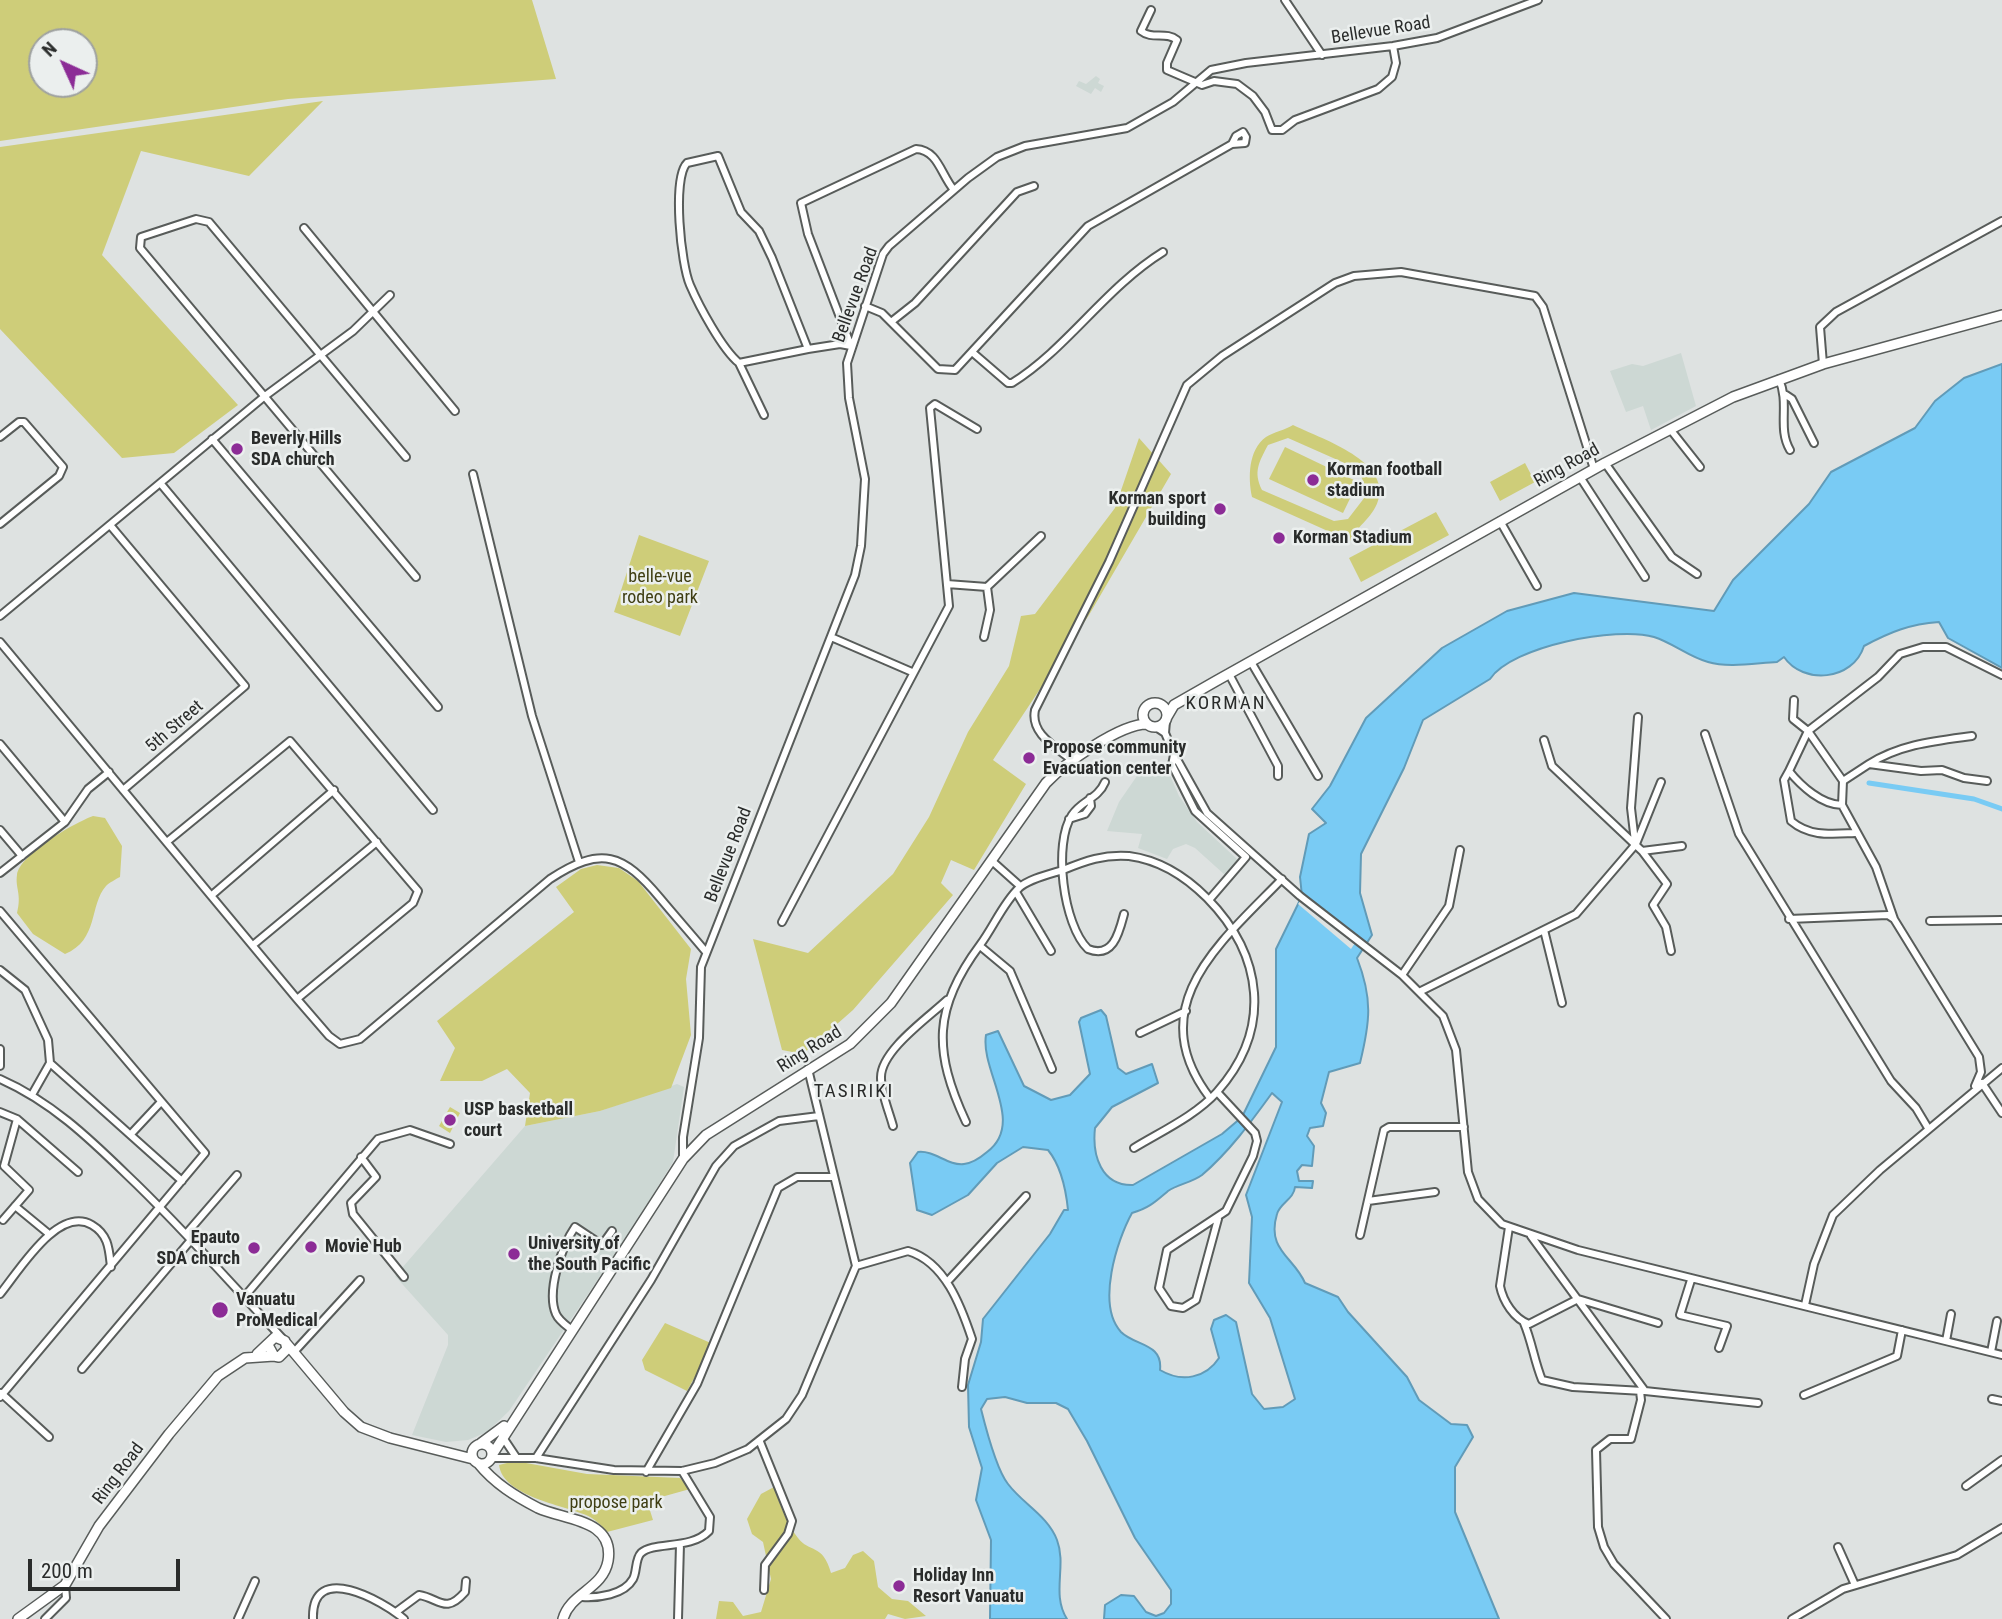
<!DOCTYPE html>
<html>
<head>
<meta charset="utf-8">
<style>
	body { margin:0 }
	#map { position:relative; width:2002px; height:1619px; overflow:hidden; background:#dee2e1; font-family:"Roboto Condensed",sans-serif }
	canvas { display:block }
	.north { position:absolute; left:28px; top:28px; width:70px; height:70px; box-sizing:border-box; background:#ebefee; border:2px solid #9ea1a0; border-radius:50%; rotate:315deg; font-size:19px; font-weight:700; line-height:28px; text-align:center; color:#2a2c2b }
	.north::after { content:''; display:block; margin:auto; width:24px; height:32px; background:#8c2c96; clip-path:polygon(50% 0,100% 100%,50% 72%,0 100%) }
	.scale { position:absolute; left:28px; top:1559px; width:152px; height:32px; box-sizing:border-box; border:4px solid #2a2c2b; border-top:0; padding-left:9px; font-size:21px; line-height:24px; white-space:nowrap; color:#2a2c2b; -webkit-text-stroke:5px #ebefee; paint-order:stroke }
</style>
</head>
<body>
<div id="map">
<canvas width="2002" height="1619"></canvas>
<div class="north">N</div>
<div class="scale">200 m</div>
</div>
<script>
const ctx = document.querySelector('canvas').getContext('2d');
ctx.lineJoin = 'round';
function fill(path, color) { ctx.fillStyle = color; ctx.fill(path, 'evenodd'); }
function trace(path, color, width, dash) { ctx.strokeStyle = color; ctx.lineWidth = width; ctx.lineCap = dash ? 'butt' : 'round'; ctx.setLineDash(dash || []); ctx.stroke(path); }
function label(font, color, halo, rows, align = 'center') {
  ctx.font = font + ' "Roboto Condensed",sans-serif'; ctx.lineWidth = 5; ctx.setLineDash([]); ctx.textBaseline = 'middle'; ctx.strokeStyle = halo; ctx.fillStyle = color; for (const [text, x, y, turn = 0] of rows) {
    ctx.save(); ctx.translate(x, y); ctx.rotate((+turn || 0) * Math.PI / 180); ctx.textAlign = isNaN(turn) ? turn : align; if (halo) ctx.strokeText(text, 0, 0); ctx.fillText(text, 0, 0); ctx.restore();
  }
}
fill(new Path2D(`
	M 1096,76 L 1100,79 L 1098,83 L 1104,86 L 1101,92 L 1095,88 L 1091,94 L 1076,86 L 1079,81 L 1086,84 Z
	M 1681,353 L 1696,406 L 1651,430 L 1643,406 L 1626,412 L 1610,371 L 1632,364 L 1643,366 Z
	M 1164,762 L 1179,796 L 1197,822 L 1238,860 L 1225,875 L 1195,848 L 1186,844 L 1173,849 L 1167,859 L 1138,848 L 1142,834 L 1107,831 L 1119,802 L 1139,773 Z
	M 677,1084 L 684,1087 L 673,1162 L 630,1232 L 509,1411 L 487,1432 L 468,1440 L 446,1442 L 412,1435 L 448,1345 L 448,1335 L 395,1276 L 525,1126 L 600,1111 Z`), '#cdd8d4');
fill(new Path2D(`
	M 0,0 L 532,0 L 556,79 L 288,99 L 0,141 ZM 42,42 L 84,42 L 84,84 L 42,84 Z
	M 323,101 L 249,176 L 141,151 L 102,255 L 238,405 L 174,453 L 122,458 L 0,329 L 0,147 Z
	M 1293,425 C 1319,438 1387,459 1379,497 C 1375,517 1357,525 1350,541 L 1252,497 C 1248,478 1248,450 1266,437 C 1274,432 1285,430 1293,425 ZM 1288,438 L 1358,469 L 1368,493 L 1348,519 L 1334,521 L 1262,490 C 1253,472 1259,462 1268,445 Z
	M 1139,438 L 1171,474 L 1089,615 L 993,760 L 1026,784 L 974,870 L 951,860 L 941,883 L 953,895 L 853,1010 L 803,1054 L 782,1050 L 753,939 L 808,953 L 893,874 L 929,817 L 968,732 L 1009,666 L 1021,616 L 1035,614 L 1115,508 Z
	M 1285,447 L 1358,482 L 1343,513 L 1269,479 Z
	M 1525,463 L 1535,482 L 1500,501 L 1490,482 Z
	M 1436,512 L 1449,535 L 1361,582 L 1349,558 Z
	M 639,535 L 709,561 L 680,636 L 614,612 Z
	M 93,816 L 105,818 L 122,846 L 120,877 C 116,879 109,883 106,886 C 89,905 99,940 65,954 L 33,934 L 17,913 C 22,894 15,888 17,875 C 20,854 74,823 93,816 Z
	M 597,865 L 619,868 L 638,881 L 691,949 L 686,979 L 691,1035 L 671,1088 L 600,1111 L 525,1126 L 530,1093 L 507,1069 L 482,1081 L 440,1081 L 455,1048 L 437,1021 L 574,912 L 556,887 L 581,869 Z
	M 450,1107 L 460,1113 L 450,1133 L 439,1126 Z
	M 665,1323 L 713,1344 L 687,1391 L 645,1370 L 642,1360 Z
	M 515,1461 L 587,1474 L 680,1478 L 690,1489 L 647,1501 L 653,1520 L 607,1532 C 601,1525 595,1519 586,1515 C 562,1505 503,1496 499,1465 Z
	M 774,1487 C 780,1504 786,1523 798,1538 C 809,1553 823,1543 831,1573 L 845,1568 L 853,1555 L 863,1551 L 874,1561 L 878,1587 L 892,1599 L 908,1601 L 926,1616 L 905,1619 L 888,1614 L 885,1619 L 716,1619 L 719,1601 L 733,1602 L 743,1616 L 761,1612 L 771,1579 L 763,1542 L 752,1534 L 747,1519 L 761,1494 Z`), '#cecd79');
const water = new Path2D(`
	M 2002,364 L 2002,668 L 1948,638 L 1939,622 C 1910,624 1890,632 1864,646 C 1853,681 1803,685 1784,657 L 1777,662 C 1756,663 1728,668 1708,662 C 1689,657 1673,643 1654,637 C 1617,626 1512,646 1490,679 L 1423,720 L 1404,768 L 1361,854 L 1360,893 L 1372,935 L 1357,958 C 1373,999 1370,1022 1360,1063 L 1329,1072 L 1321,1103 L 1326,1113 L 1323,1126 L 1310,1128 L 1307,1136 L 1314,1146 L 1312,1166 L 1302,1165 L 1297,1171 L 1299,1181 L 1313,1181 L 1312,1188 L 1295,1187 C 1294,1199 1280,1203 1277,1214 C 1266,1250 1294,1257 1305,1283 L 1338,1297 L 1348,1312 L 1407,1377 L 1419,1400 L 1451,1424 L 1467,1425 L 1473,1437 L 1455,1467 L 1455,1512 L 1499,1619 L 1104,1619 L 1105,1605 L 1121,1595 L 1134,1596 L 1146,1612 L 1156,1616 L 1164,1613 L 1171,1604 L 1171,1590 L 1135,1538 L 1087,1441 L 1068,1409 L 1056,1403 L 1027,1403 L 1005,1397 L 987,1399 L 981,1409 C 986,1429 996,1469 1008,1484 C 1023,1504 1048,1516 1057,1540 C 1067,1566 1051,1594 1067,1619 L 990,1619 L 991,1540 L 976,1500 L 982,1468 L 969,1427 L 968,1385 L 981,1342 L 983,1319 L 1050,1234 L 1064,1210 L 1068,1210 C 1066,1190 1061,1166 1048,1150 L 1023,1147 L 997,1163 L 968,1195 L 932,1215 L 917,1210 L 910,1163 L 918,1152 C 934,1150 948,1166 964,1164 C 973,1163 980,1158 987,1152 C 1026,1123 980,1071 986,1035 L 998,1031 L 1024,1086 L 1051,1100 L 1070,1095 L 1090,1074 L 1079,1022 L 1081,1018 L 1101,1010 L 1106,1016 L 1118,1068 L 1126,1074 L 1152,1064 L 1158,1083 L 1112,1107 L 1095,1128 C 1092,1155 1101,1186 1133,1185 L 1222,1134 L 1242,1117 L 1276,1047 L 1276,949 L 1302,896 L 1300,877 L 1309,834 L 1326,823 L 1312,809 L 1330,786 L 1366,718 L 1442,648 L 1507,611 L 1574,593 L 1714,611 L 1733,580 L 1809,504 L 1831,472 L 1915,428 L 1935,401 L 1964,378 ZM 1272,1093 L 1282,1102 L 1246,1195 L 1252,1217 L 1249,1283 L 1270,1318 L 1295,1399 L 1283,1407 L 1264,1409 L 1252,1394 L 1236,1322 L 1226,1315 L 1214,1320 L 1211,1329 L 1219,1358 C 1206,1378 1182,1383 1160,1370 C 1163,1343 1135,1346 1121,1332 C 1096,1305 1117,1240 1132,1213 C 1149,1208 1155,1202 1168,1191 C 1178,1184 1191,1183 1202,1175 C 1229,1152 1251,1122 1272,1093 Z`);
fill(water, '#79cbf4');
trace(water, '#619bb8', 2);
fill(new Path2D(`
	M 1304,896 L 1357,940 L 1351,949 L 1298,904 Z`), '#dee2e1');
trace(new Path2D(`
	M 1869,783 L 1974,799 L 2002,809`), '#79cbf4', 5);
const street = new Path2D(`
	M 1285,0 L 1322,55
	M 1151,10 L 1141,31 C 1152,40 1166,31 1177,40 L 1167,63 L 1167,70 L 1202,85 L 1214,81 L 1237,84 L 1253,96 L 1265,112 L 1272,130 L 1282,130 L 1295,120 L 1378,89 L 1392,77 L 1396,63 L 1393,46
	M 304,228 L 455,411
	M 865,306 L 882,313 L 938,369 L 955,370 L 1088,226 L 1232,144 L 1236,136 L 1243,132 L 1246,137 L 1245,143 L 1232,144
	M 891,322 L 915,303 L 1017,192 L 1034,186
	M 972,352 L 1008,383 L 1012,383 C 1067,349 1105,288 1163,252
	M 739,363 C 722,349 699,306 690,285 C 681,265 672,178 687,163 L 718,156 L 741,212 L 759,231 L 772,258 L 808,349 L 840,344 L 851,346 L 808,234 L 801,203 L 916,149 C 938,150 941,175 954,190
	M 1823,364 L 1820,327 L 1836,312 L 2002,221
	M 1779,379 C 1790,404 1777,428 1790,450
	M 1786,395 L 1792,399 L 1814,443
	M 764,415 L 739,363 L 808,349
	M 1670,429 L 1700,467
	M 0,437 L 19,422 L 24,422 L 63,467 L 59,476 L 0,524
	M 212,439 L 438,707
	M 406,457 L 209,222 L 196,219 L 141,237 L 140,248 L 416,577
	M 1605,463 L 1672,557 L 1697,574
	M 473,474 L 532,716 L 579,862
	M 1580,477 L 1645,577
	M 161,484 L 433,810
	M 1500,521 L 1537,586
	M 110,525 L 245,686 L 123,790
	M 947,584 L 987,587 L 990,610 L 984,637
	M 987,587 L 1041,536
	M 0,616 L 265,396 L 353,331 L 390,295
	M 831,637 L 912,672
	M 0,642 L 297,999 L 329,1036 L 340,1044 L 360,1039 L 550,879 C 602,845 623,854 660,898 C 675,916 691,934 706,952
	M 1251,662 L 1318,776
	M 1229,674 L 1278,766 L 1278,776
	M 1794,700 L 1793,719 L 1808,731 L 1843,781 L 1842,805
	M 1166,721 L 1165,733 L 1174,754 L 1207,813 L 1300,896 L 1402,975 L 1443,1016 L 1456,1050 L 1468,1172 L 1478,1199 L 1502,1224 L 1578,1250 L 2002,1355
	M 1156,727 L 1165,733
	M 1705,734 L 1739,834 L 1891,1081 L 1916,1108 L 1928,1128
	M 1544,740 L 1552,766 L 1642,851 L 1667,884 L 1653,905 L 1666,927 L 1671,951
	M 0,744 L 65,822 L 0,873
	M 1174,755 L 1172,765 L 1195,811 L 1246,857 L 1209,900
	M 1073,761 C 1056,747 1030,734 1035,710 L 1109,562 L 1187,385 L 1222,356 L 1335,283 L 1354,276 L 1401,272 L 1535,296 L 1543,307 L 1594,469
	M 1869,764 C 1901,744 1935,741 1972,736
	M 1789,771 L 1784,780 L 1791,821 C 1810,837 1831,834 1855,833
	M 1843,781 L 1869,764 L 1921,771 L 1942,770 L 1964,778 L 1987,781
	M 1105,782 C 1098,799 1082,800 1072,815 C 1053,843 1063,925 1088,949 C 1113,959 1119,933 1124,914
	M 1069,819 L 1085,814 L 1091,806 L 1090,798
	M 65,822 L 88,789 L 109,772
	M 0,830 L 22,856
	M 168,841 L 290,741 L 418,891 L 413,903 L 297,999
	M 1635,842 L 1631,808 L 1638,717
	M 1642,851 L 1682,846
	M 992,861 L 1020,886
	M 1016,892 L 1051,951
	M 212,895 L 334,790
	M 0,911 L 205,1153 L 0,1397
	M 1789,919 L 1888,915 L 1894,919 L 1979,1057 L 1981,1072 L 1975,1086
	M 1894,919 L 1876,867 L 1842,805 C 1822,805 1801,786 1789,771 L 1808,731 L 1878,677 L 1900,654 L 1923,647 L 1946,647 L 2002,675
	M 1930,921 L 2002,920
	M 782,922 L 949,606 L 930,408 L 935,404 L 977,429
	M 1544,930 L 1562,1003
	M 253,945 L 377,842
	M 980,946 L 1010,971 L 1052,1069
	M 0,970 L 25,990 L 48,1040 L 50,1063 L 33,1093
	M 1402,975 L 1449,906 L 1460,850
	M 1419,992 L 1576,914 L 1636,844 L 1661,782
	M 1140,1033 L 1186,1011
	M 0,1049 L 0,1066
	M 50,1063 L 182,1181
	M 0,1079 C 50,1101 88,1137 127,1175 C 182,1227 231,1284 283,1339
	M 1982,1083 L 2002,1113
	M 1217,1092 L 1255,1133 L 1257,1141 L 1253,1156 L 1226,1211 L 1167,1250 L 1159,1288 L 1171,1306 L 1183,1308 L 1196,1300 L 1218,1219
	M 1210,1098 C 1140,1006 1221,942 1282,879
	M 0,1112 L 17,1119 L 78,1172
	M 966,1122 C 933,1051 933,1008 980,945 C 993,928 1003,903 1019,888 C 1028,879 1050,874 1063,870 C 1085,861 1104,854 1129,856 C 1160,860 1185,876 1207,898 C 1263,955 1273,1029 1217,1092 C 1195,1116 1162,1131 1134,1148
	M 893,1126 C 889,1111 881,1093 881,1078 C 880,1051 929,1017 947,1000
	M 131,1134 L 160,1103
	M 361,1157 L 376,1177 L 351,1203 L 353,1214 L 404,1277
	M 683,1159 L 683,1137 L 699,1038 L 701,967 L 855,575 L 861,546 L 865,479 L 849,398 L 847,363 L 883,254 L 889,246 L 968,178 L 997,157 L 1025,146 L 1127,128 L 1173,102 L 1211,70 L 1246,63 L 1393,46 L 1437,38 L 1538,0
	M 1368,1201 L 1435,1192
	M 15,1206 L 49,1234
	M 3,1220 L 29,1190 L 4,1166 L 17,1119
	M 1509,1227 L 1500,1286 C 1503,1301 1514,1319 1529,1324 L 1578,1299 L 1658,1323
	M 186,1234 L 237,1175
	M 1360,1235 L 1384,1130 L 1389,1127 L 1464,1127
	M 1531,1236 L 1645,1391 L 1758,1403
	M 856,1266 L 908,1251 C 945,1262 961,1306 972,1339 L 965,1359 L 962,1387
	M 1691,1280 L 1680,1315 L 1727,1326 L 1719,1348
	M 947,1282 L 1026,1196
	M 0,1294 C 19,1271 58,1205 92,1225 C 109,1235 109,1250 111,1267
	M 245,1296 L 378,1139 L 410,1130 L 450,1144
	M 1805,1305 L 1814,1264 L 1833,1215 L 1880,1170 L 2002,1068
	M 1524,1323 C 1532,1342 1534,1360 1542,1380 L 1573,1387 L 1643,1391
	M 572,1330 C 567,1326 559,1321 556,1314 C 546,1291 562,1246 575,1227 L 602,1245 L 612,1231
	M 1946,1341 L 1951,1314
	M 294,1352 L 360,1280
	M 1991,1352 L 1997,1321
	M 82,1369 L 191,1240
	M 1640,1391 L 1641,1400 L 1631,1439 L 1610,1439 L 1596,1450 L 1598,1527 L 1604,1547 L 1614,1564 L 1666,1619
	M 1,1393 L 49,1437
	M 1804,1395 L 1897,1356 L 1902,1330
	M 1992,1399 L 2002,1401
	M 502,1436 L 516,1457
	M 760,1442 L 792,1521 L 788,1534 L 765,1565 L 764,1590
	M 491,1458 L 536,1458 L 614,1470 L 682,1471 L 715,1463 L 748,1449 L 786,1419 L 802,1395 L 856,1266 L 808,1069
	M 536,1458 L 651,1280 L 716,1166 L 734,1146 L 779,1121 L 819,1116
	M 646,1472 L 697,1384 L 778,1188 L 797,1177 L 834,1177
	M 1966,1486 L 2002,1460
	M 1838,1547 L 1855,1585
	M 582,1597 C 598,1598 624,1595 633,1579 C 637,1572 635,1559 641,1553 C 654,1541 691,1550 709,1531 L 710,1517 L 682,1471
	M 396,1612 L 419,1595 C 439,1598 445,1615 465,1592 L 466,1581
	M 45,1619 L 66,1598 L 65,1585
	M 238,1619 L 255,1581
	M 313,1619 C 311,1560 383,1601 404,1619
	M 678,1619 L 680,1544
	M 1792,1619 L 1843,1589 L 1957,1555 L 2002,1528`);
const secondary = new Path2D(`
	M1143 715a12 12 0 1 1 24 0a12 12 0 1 1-24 0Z
	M 1167,717 L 1174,705 L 1216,681 L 1605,463 L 1733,397 L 1823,364 L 2002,315
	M 286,1343 L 344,1412 L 361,1427 L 390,1438 L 473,1459
	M 257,1354 L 275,1337 L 285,1341 L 287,1349 L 279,1357 L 274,1356 L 268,1345
	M 481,1443 L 504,1426
	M472 1454a10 10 0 1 1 20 0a10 10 0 1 1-20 0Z
	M 492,1455 L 683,1159 L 706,1135 L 850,1044 L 891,1003 L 1046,783 C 1065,763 1120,724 1147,724
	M 478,1463 C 495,1484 515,1496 538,1508 C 564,1520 615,1519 608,1561 C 603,1589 570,1593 563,1619
	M 18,1619 L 65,1585 L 99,1526 L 169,1434 L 218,1376 L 245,1358 L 274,1356`);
trace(street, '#585c5a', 10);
trace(secondary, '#585c5a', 12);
trace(street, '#fff', 6);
trace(secondary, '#fff', 9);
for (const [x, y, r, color] of [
	[237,449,7,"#8c2c96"],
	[1313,480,7,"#8c2c96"],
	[1220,509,7,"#8c2c96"],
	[1279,538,7,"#8c2c96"],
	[1029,758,7,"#8c2c96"],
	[450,1120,7,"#8c2c96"],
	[311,1247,7,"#8c2c96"],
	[254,1248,7,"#8c2c96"],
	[514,1254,7,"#8c2c96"],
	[220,1310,9,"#8c2c96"],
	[899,1586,7,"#8c2c96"]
]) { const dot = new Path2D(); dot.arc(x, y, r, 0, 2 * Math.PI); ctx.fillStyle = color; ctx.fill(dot); trace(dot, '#ebefee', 2.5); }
label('18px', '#2a2c2b', '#ebefee', [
	["Bellevue Road",1381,31,-9],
	["Bellevue Road",856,295,-70],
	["Ring Road",1567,466,-29],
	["5th Street",175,727,-41],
	["Bellevue Road",729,855,-69],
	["Ring Road",810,1050,-32],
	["Ring Road",119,1474,-53]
]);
label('bold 18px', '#2a2c2b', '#ebefee', [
	["Beverly Hills",251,439],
	["SDA church",251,460],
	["Korman football",1327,470],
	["stadium",1327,491],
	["Korman sport",1206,499,"right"],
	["building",1206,520,"right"],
	["Korman Stadium",1293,538],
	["Propose community",1043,748],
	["Evacuation center",1043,769],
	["USP basketball",464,1110],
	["court",464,1131],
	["Epauto",240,1238,"right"],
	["SDA church",240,1259,"right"],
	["University of",528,1244],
	["the South Pacific",528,1265],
	["Movie Hub",325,1247],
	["Vanuatu",236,1300],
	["ProMedical",236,1321],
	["Holiday Inn",913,1576],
	["Resort Vanuatu",913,1597]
], 'left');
label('18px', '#3f3e13', '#ebefee', [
	["belle-vue",660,577],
	["rodeo park",660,598],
	["propose park",616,1503]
]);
ctx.letterSpacing = '2px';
label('19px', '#2a2c2b', '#ebefee', [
	["KORMAN",1226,704],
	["TASIRIKI",854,1092]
]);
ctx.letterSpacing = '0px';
</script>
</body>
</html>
